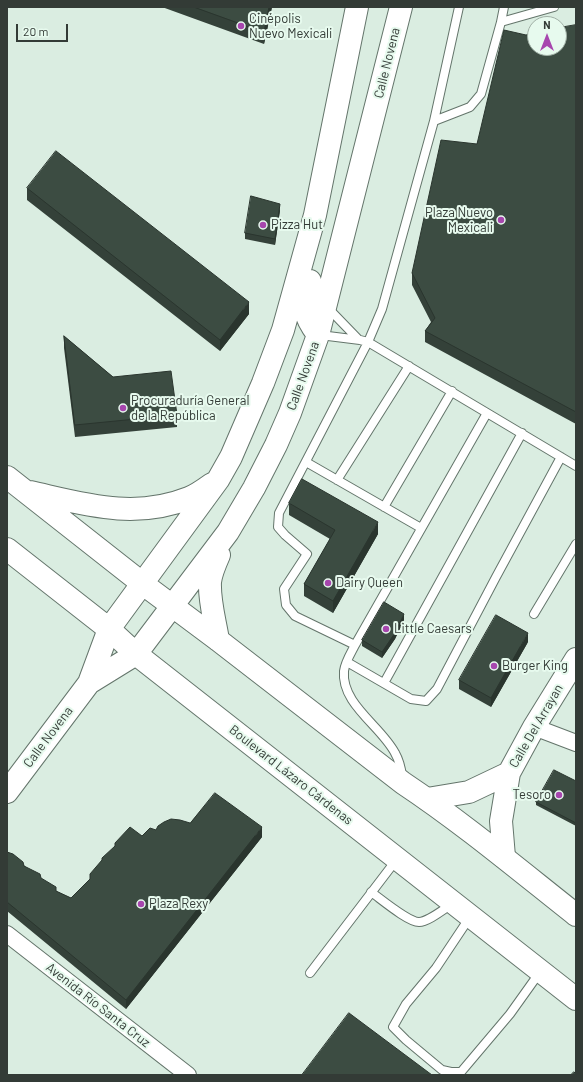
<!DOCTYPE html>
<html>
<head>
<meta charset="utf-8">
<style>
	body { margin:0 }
	#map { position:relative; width:583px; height:1082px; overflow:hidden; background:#daede1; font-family:Barlow,sans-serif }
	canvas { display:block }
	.frame { position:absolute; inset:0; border:8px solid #333b36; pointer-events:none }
	.north { position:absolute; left:527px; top:16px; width:40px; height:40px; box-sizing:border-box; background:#e7faee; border:1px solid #9faea4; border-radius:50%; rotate:0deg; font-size:11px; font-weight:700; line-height:16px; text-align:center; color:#333b36 }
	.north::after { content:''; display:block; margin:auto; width:14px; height:18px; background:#a746ae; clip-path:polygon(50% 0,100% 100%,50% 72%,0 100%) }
	.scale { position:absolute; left:16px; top:24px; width:52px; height:18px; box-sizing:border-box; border:2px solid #333b36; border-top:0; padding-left:5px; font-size:12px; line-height:14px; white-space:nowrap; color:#333b36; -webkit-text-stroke:3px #e7faee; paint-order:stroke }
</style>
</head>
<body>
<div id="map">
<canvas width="583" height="1082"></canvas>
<div class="frame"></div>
<div class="north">N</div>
<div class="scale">20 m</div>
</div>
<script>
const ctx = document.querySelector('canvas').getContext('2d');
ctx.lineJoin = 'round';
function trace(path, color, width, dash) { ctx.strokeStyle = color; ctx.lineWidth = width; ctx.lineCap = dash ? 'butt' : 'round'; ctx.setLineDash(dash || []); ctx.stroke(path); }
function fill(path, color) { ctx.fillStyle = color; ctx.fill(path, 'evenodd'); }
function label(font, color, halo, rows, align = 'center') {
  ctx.font = font + ' Barlow,sans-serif'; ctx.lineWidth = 4; ctx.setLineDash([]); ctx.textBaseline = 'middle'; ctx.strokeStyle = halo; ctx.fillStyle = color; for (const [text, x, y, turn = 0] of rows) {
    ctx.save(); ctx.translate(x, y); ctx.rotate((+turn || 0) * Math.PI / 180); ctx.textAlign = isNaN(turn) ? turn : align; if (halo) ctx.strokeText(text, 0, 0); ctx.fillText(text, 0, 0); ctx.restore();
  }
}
const lane = new Path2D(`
	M 501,22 L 504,7
	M 434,121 L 459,7
	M 328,308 L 358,339
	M 320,335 L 360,340 L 368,342 L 576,466
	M 306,462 L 421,528
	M 337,480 L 409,366
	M 384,507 L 452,391
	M 534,614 L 576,544
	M 355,645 L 295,616 L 286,605 L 284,589 L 307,554 L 285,535 L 278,527 L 279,513 L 368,342 L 382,309 L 434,121 L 470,107 L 481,94 L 501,22 L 554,7
	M 347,662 L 411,699 L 426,701 L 437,689 L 496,577 L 561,457
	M 384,683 L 522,433
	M 402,776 C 401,768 399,760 395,753 C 381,726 341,704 344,671 C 345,662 351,653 355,645 L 487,413
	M 371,892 C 381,899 408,922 419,922 C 428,922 444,909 452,904
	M 470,917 L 436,968 L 406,1004 L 393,1027 L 406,1040 L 442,1070 L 451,1072 L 461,1072 L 510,1014 L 540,972
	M 310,973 L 397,859`);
const street = new Path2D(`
	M 534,727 L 576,743
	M 7,934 L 188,1075`);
const secondary = new Path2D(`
	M 89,683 L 136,654
	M 7,792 L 89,683 L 109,629
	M 427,799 L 469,792 L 509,773
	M 504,857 L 501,821 L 509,773 L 534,727 L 576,659`);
const primary = new Path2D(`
	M 310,281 C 304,307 301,312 318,335
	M 7,477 L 143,584 L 218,640 L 403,783 C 463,823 519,870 576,915
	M 30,492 C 84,504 134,520 189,498 C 197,495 205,489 212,484
	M 7,549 L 109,629 L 136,654 L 576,999
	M 109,629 L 218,480 L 231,457 L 263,383 L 283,330 L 315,215 L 357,7
	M 218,640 C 215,621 209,601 210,582 C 211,573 215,564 219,555
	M 136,654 L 228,532 L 254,488 L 276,445 L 290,413 L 318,335 L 401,7`);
trace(lane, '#64756b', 10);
trace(street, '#64756b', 18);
trace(secondary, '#64756b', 24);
trace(primary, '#64756b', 24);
trace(lane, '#fff', 8);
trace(street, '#fff', 16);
trace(secondary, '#fff', 22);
trace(primary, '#fff', 22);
fill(new Path2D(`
	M 162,7 L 272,7 L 264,44 Z
	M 576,25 L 576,424 L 425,342 L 425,331 L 431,322 L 412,285 L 412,273 L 477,144 L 526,35 Z
	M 27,188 L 249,314 L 220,351 L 27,200 Z
	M 280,210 L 275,245 L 245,239 L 245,233 Z
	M 64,336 L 113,377 L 177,415 L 177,427 L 75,437 L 64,348 Z
	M 289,503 L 378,534 L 333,613 L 304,596 L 304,584 L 330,539 L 289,515 Z
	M 404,620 L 395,639 L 382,658 L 362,646 L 362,640 Z
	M 528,642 L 491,707 L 459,689 L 459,680 Z
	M 576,781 L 576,826 L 536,805 L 536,802 Z
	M 190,823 L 262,837 L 126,1009 L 7,911 L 7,852 L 56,891 L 71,898 L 142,836 L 156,830 Z`), '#344139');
fill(new Path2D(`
	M 269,7 L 272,7 L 264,44 L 264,32 Z
	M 280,204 L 280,210 L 275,245 L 275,239 Z
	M 249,302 L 249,314 L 220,351 L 220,340 Z
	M 378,522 L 378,534 L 333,613 L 333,601 Z
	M 404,614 L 404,620 L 395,639 L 382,658 L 382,652 Z
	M 528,633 L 528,642 L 491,707 L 491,698 Z
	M 262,827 L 262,837 L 126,1009 L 126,1000 Z`), '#2a352e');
const building = new Path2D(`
	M 194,7 L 269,7 L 264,32 Z
	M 576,25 L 576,412 L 425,331 L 435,318 L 412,273 L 441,140 L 477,144 L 504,30 L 526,35 L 535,33 L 535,48 L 559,48 L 559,28 Z
	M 56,151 L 249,302 L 220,340 L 27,188 Z
	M 251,196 L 280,204 L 275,239 L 245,233 Z
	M 64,336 L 113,377 L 171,371 L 177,415 L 75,425 Z
	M 302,479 L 378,522 L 333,601 L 304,584 L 335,530 L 289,503 Z
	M 384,602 L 404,614 L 395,633 L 382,652 L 362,640 Z
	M 496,615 L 528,633 L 491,698 L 459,680 Z
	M 554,770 L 576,781 L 576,823 L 536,802 Z
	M 215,793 L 262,827 L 126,1000 L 7,902 L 7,852 L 13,854 L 23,862 L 24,866 L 40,874 L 41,878 L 56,887 L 56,891 L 71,898 L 90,879 L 90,874 L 102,860 L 102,858 L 115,846 L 115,843 L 130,827 L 142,836 L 150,828 L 156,830 L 158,826 L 164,822 L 171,819 L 180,820 L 190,823 Z
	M 349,1013 L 432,1075 L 302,1075 Z
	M 574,1072 L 576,1074 L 576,1075 L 571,1075 Z`);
fill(building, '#3c4c42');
trace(building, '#2a352e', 1);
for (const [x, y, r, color] of [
	[241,26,4,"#a746ae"],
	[501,220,4,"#a746ae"],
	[263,225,4,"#a746ae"],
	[123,408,4,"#a746ae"],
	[328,583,4,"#a746ae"],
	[386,629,4,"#a746ae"],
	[494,666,4,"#a746ae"],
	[559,795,4,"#a746ae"],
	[141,904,4,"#a746ae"]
]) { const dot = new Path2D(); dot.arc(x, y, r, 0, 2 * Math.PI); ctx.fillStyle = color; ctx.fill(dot); trace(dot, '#e7faee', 1.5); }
label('13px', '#333b36', '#e7faee', [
	["Cinépolis",249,19],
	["Nuevo Mexicali",249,34],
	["Plaza Nuevo",493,213,"right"],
	["Mexicali",493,228,"right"],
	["Pizza Hut",271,225],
	["Procuraduría General",131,401],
	["de la República",131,416],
	["Dairy Queen",336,583],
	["Little Caesars",394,629],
	["Burger King",502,666],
	["Tesoro",551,795,"right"],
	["Plaza Rexy",149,904]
], 'left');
label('13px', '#333b36', '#e7faee', [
	["Calle Novena",387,63,-76],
	["Calle Novena",303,376,-70],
	["Calle Del Arrayan",536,726,-60],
	["Calle Novena",48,737,-53],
	["Boulevard Lázaro Cárdenas",291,775,38],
	["Avenida Río Santa Cruz",98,1005,38]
]);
</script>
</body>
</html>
